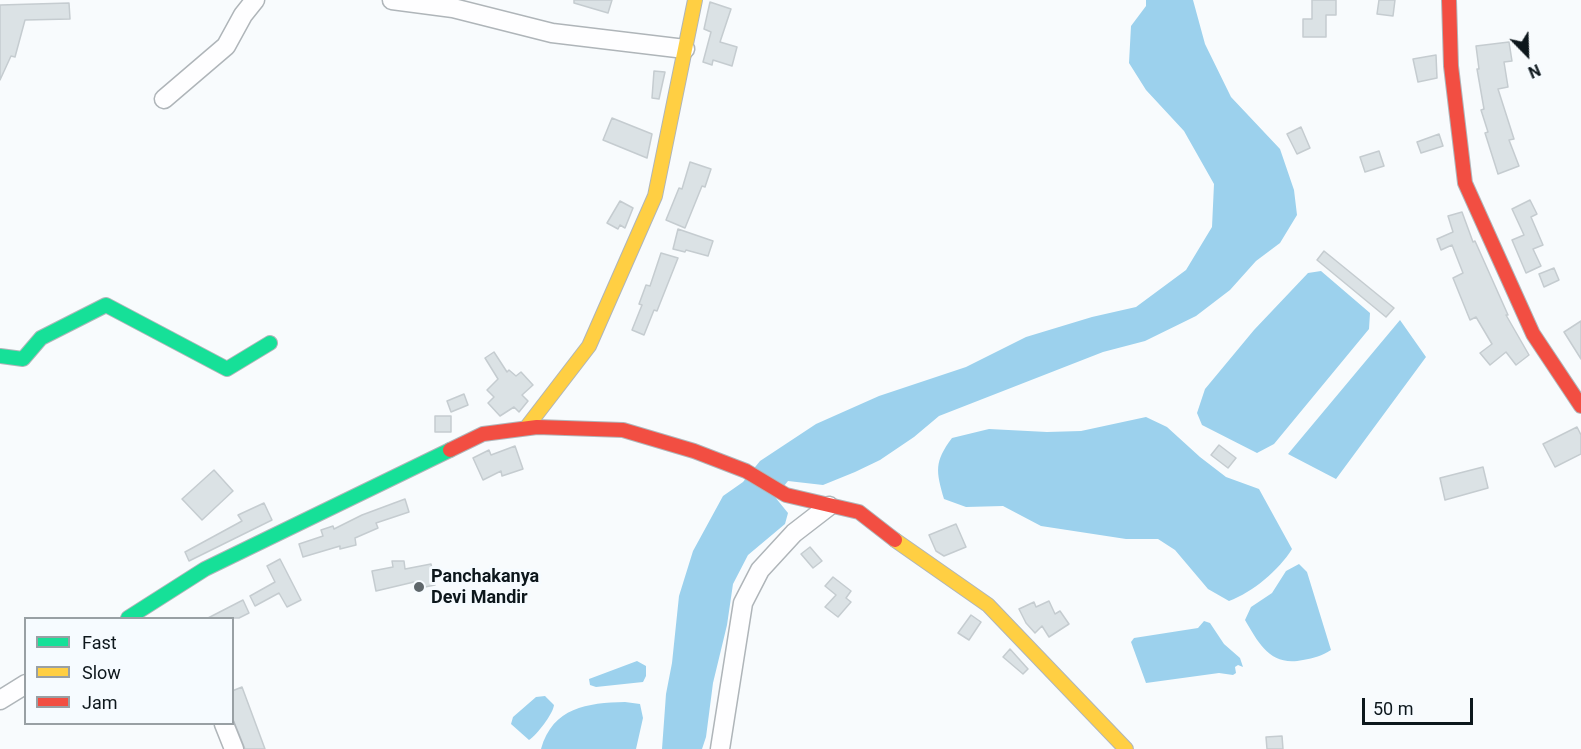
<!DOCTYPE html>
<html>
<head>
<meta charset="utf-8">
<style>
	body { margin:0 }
	#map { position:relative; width:1581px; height:749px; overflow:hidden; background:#f8fbfd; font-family:Roboto,sans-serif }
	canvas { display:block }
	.legend { position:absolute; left:24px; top:617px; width:210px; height:108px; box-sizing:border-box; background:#f6fbff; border:2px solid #99a0a4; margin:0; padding:8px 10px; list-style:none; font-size:18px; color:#0d171c }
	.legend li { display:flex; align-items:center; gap:12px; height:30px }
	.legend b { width:30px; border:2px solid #99a0a4 }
	.north { position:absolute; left:1497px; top:24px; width:60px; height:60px; -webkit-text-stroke:4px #f6fbff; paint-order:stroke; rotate:157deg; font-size:16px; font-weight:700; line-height:24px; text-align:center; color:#0d171c }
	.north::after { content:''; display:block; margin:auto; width:21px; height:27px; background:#0d171c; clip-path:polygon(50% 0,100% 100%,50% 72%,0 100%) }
	.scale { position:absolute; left:1362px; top:698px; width:111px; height:27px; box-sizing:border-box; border:3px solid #0d171c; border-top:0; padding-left:8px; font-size:18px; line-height:21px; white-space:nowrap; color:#0d171c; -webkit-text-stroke:4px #f6fbff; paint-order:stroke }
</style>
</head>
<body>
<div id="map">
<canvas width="1581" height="749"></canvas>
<ul class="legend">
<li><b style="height:8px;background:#16e098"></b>Fast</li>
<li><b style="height:8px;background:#ffcf43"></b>Slow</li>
<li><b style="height:8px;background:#f24e42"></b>Jam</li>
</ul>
<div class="north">N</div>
<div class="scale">50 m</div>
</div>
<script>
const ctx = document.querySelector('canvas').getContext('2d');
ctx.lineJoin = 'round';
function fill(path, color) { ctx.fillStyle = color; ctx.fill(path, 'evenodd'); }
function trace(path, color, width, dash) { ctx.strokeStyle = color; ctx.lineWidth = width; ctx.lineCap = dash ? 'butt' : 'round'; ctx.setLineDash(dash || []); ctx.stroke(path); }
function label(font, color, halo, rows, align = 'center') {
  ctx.font = font + ' Roboto,sans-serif'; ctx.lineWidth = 6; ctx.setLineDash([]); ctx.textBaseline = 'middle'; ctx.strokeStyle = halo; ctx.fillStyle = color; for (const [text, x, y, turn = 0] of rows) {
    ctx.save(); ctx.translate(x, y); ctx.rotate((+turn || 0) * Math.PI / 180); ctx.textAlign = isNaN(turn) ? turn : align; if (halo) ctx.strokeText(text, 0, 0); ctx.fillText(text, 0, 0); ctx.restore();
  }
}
fill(new Path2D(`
	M 1146,0 L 1193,0 L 1205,44 L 1231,97 L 1280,149 L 1294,190 L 1297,215 L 1280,243 L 1256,261 L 1230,290 L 1196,316 L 1145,341 L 1103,352 L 939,416 L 914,437 L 880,460 L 855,472 L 823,485 L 788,481 L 775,497 L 788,513 L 785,524 L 748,555 L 733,584 L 727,625 L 713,683 L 706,737 L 702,749 L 662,749 L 666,694 L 672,663 L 679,596 L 693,551 L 723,496 L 743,482 L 760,461 L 816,424 L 879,396 L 966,367 L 1026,337 L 1092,317 L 1136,307 L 1186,270 L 1212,227 L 1214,184 L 1184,131 L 1146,90 L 1129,63 L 1131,26 L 1146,6 Z
	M 1321,271 L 1370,313 L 1369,329 L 1274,444 L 1257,453 L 1202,425 L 1197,413 L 1205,389 L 1254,330 L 1308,273 Z
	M 1400,320 L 1426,357 L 1336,479 L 1288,454 Z
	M 1146,417 L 1167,427 L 1200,457 L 1226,477 L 1259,489 L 1292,549 C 1279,570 1253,592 1229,601 L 1208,589 L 1175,550 L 1158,539 L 1126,539 L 1041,526 L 1003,506 L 966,507 L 944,499 C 936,471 934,462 952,438 L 989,429 L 1047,432 L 1081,431 Z
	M 1299,564 L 1307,572 L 1331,650 C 1322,656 1314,658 1303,660 C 1271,667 1259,644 1245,620 L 1251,607 L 1272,593 L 1286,571 Z
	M 1204,621 L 1210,623 L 1224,644 L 1240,658 L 1243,667 L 1238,665 L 1235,667 L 1236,673 L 1233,675 L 1219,673 L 1146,683 L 1131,642 L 1134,638 L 1198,628 Z
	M 637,661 L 646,666 L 646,676 L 643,682 L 596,687 L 590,685 L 589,679 Z
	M 545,696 L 554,705 C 553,714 537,735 529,740 L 511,724 L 513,717 L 536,697 Z
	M 625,702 L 640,704 L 643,718 L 636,749 L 541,749 C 553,707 587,703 625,702 Z`), '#9cd1ed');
const building = new Path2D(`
	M 574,0 L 612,0 L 608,13 L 574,3 Z
	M 1312,0 L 1336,0 L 1336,15 L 1326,15 L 1326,37 L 1303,37 L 1303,19 L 1312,19 Z
	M 1379,0 L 1395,0 L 1393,16 L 1377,14 Z
	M 710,2 L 731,9 L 720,42 L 737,47 L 732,66 L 713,60 L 712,65 L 703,62 L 711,32 L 704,29 Z
	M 69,3 L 70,19 L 25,20 L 15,57 L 11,56 L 0,80 L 0,5 Z
	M 1509,42 L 1512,61 L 1504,62 L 1508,87 L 1498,89 L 1514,139 L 1509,140 L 1519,166 L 1498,174 L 1485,133 L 1488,132 L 1481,110 L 1484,109 L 1477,69 L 1479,69 L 1476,46 Z
	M 1436,55 L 1437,78 L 1418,82 L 1413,59 Z
	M 654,71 L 665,72 L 659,99 L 652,98 Z
	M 612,118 L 652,134 L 647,158 L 603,140 Z
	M 1301,127 L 1310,148 L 1297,154 L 1287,134 Z
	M 1439,134 L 1443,146 L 1421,153 L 1417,142 Z
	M 1379,151 L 1384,166 L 1365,172 L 1360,157 Z
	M 690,162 L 711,169 L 705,187 L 702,186 L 685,228 L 666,220 L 679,188 L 682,189 Z
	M 1530,200 L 1537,214 L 1531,217 L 1543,245 L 1533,249 L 1541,266 L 1526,273 L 1512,240 L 1524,235 L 1512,209 Z
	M 620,201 L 633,208 L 625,228 L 620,225 L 618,229 L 607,223 Z
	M 1462,212 L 1473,242 L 1475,241 L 1508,315 L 1506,315 L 1529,355 L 1516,365 L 1506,352 L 1490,365 L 1480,353 L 1492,344 L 1476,317 L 1470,320 L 1453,278 L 1463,273 L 1452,245 L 1441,250 L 1437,239 L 1453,232 L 1448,216 Z
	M 678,229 L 713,241 L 708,256 L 686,250 L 685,252 L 673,249 Z
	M 1324,251 L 1394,308 L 1386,317 L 1317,260 Z
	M 661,253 L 678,258 L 657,311 L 654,310 L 644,335 L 632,330 L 642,305 L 639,304 L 646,285 L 650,286 Z
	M 1554,268 L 1559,280 L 1544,287 L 1539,274 Z
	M 1581,321 L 1581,359 L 1564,332 Z
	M 494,352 L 507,372 L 509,370 L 516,376 L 521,372 L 533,385 L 522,395 L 528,401 L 519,412 L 514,407 L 500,416 L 488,403 L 494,397 L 487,390 L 498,379 L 485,358 Z
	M 464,394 L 468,405 L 451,412 L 447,401 Z
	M 435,416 L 451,416 L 451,432 L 435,432 Z
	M 1577,427 L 1581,435 L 1581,454 L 1555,467 L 1543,444 Z
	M 1219,445 L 1236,458 L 1228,468 L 1211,455 Z
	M 515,446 L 523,469 L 502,476 L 501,471 L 483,480 L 473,458 L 489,450 L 491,455 Z
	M 1483,467 L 1488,488 L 1445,500 L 1440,478 Z
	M 214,470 L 233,491 L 202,520 L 182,499 Z
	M 405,499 L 409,512 L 376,523 L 378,528 L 355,538 L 356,545 L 340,549 L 340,546 L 303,557 L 299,544 L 323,536 L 321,530 L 333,526 L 334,529 L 362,515 Z
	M 264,503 L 272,520 L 189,561 L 185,552 L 242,521 L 238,515 Z
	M 956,524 L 966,547 L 944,556 L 936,551 L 929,535 Z
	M 810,547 L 822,561 L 813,568 L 801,554 Z
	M 280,559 L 301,600 L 287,607 L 279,593 L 255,606 L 250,596 L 275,582 L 267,566 Z
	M 392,561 L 404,561 L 405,569 L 431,564 L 435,585 L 415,589 L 414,582 L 376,591 L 372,571 L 393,567 Z
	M 833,577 L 851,591 L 846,598 L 851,602 L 838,617 L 825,607 L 836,595 L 825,586 Z
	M 243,600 L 249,613 L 239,618 L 208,618 Z
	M 1049,601 L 1055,614 L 1060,611 L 1069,624 L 1049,637 L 1042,626 L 1035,633 L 1026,623 L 1019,609 L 1034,602 L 1036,607 Z
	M 971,615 L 981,622 L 969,640 L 958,633 Z
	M 1010,649 L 1028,669 L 1023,674 L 1003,657 Z
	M 242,687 L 265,749 L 245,749 L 232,717 L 232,691 Z
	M 1282,736 L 1283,749 L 1267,749 L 1266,737 Z`);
fill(building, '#dbe2e5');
trace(building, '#c5ccd0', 1.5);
const street = new Path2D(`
	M 392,0 L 453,8 L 552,33 L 685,49
	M 164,99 L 226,46 L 243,15 L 255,0
	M 0,700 L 26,684
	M 224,724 L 234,749
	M 720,749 L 743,603 L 760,570 L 794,533 L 829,506`);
const fast = new Path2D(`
	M 0,356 L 23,359 L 41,338 L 106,305 L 227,369 L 270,343
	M 128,618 L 205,569 L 450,450`);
const slow = new Path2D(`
	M 526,428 L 589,346 L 655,196 L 695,0
	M 895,540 L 988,605 L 1126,749`);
const jam = new Path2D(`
	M 1449,0 L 1451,66 L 1465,183 L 1533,334 L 1581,406
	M 450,450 L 483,434 L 537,427 L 623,430 L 694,451 L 746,471 L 786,495 L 859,512 L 895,540`);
trace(street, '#afb5b9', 21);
trace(fast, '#afb5b9', 16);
trace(slow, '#afb5b9', 16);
trace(jam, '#afb5b9', 16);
trace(street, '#fefeff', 18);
trace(fast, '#16e098', 14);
trace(slow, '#ffcf43', 14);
trace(jam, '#f24e42', 14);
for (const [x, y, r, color] of [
	[419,587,6,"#5f676b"]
]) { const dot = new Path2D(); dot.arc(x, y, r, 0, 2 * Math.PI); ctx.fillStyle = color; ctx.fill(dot); trace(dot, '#f6fbff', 2); }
label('bold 18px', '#0d171c', '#f6fbff', [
	["Panchakanya",431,577],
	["Devi Mandir",431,598]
], 'left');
</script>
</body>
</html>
